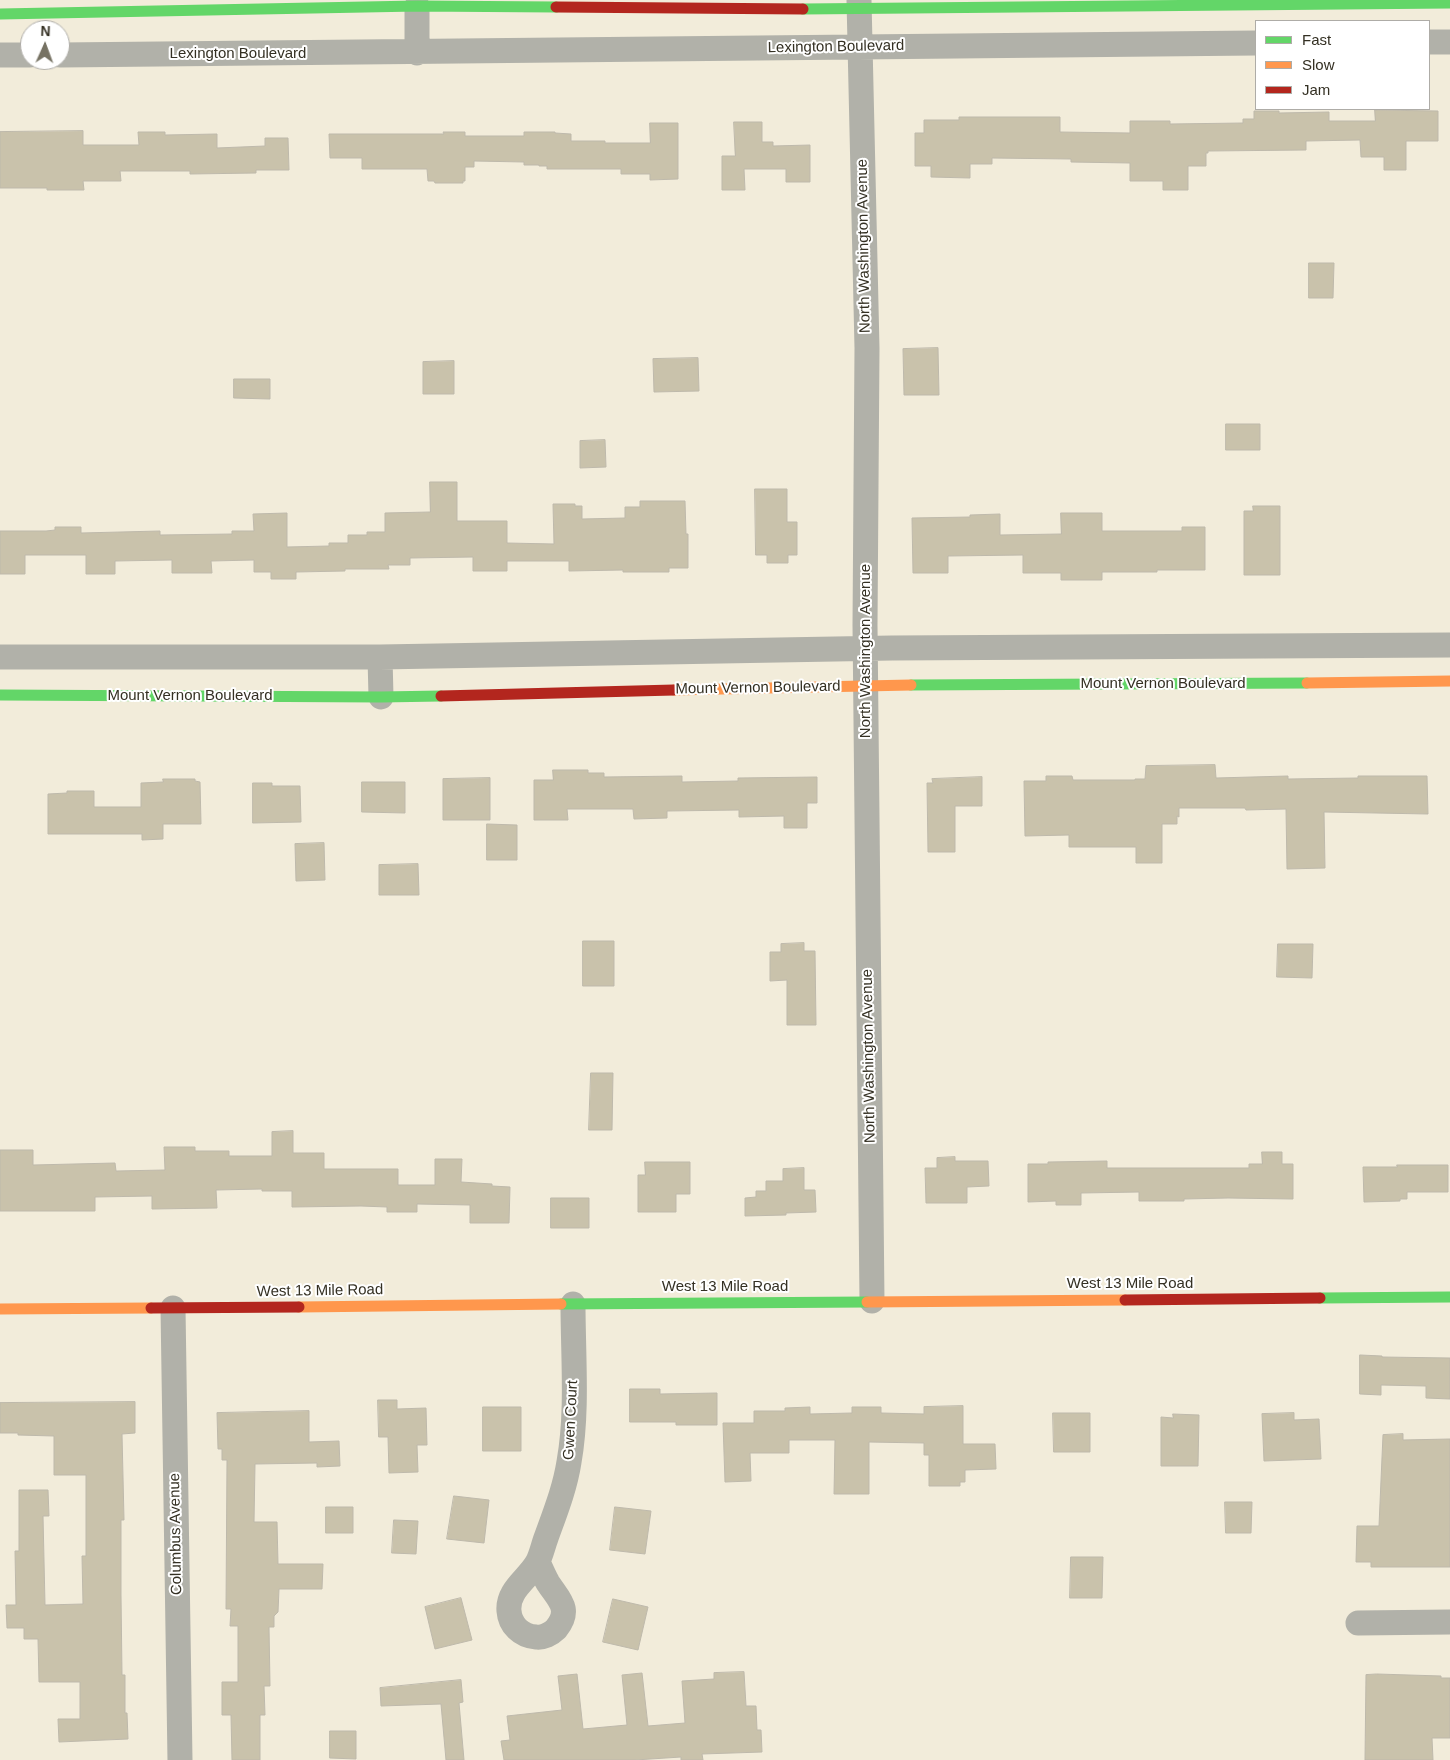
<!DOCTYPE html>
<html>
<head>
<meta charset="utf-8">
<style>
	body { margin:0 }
	#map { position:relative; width:1450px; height:1760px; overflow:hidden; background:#f2ecda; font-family:Helvetica,sans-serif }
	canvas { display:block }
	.legend { position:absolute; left:1255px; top:20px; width:175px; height:90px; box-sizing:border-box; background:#fff; border:1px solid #aeaca7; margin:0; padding:6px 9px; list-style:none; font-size:15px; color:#343023 }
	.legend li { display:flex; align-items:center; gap:10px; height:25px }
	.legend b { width:25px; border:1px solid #aeaca7 }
	.north { position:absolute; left:20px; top:20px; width:50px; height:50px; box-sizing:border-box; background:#fff; border:1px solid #aeaca7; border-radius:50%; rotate:2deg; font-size:14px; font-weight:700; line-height:20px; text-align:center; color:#343023 }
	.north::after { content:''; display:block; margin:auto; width:18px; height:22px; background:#767263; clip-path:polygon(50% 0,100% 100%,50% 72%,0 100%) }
</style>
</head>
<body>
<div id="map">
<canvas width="1450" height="1760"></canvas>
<ul class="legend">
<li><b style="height:6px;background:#63d668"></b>Fast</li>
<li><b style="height:6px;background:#ff974d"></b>Slow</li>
<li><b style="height:6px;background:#b3261e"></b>Jam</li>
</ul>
<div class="north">N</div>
</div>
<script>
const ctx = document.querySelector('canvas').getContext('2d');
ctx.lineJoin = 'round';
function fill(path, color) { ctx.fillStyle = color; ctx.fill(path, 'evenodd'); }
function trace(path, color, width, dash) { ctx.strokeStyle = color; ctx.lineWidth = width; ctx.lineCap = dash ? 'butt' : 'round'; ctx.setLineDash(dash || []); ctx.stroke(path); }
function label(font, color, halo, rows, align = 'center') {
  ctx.font = font + ' Helvetica,sans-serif'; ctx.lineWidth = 4; ctx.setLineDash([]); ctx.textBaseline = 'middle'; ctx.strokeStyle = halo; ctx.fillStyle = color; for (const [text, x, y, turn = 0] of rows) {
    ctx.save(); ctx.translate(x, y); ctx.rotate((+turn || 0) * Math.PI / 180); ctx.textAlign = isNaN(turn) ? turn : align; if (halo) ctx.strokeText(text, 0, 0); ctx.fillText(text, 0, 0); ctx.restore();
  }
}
const building = new Path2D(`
	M 1375,110 L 1438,111 L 1438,141 L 1406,141 L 1406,170 L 1384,170 L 1384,157 L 1361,157 L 1360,140 L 1306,141 L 1306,150 L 1208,151 L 1208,153 L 1206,153 L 1206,166 L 1188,166 L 1188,190 L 1163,190 L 1163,181 L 1130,181 L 1130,163 L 1071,162 L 1071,159 L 992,158 L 992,164 L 970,164 L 970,178 L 931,177 L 931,166 L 915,166 L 915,133 L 924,133 L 924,120 L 959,120 L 959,117 L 1060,117 L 1060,132 L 1130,133 L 1130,121 L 1170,121 L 1170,124 L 1243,123 L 1243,119 L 1254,119 L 1254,111 L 1279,111 L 1279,113 L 1329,112 L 1329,121 L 1375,121 Z
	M 734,122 L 762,122 L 762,142 L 773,142 L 773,146 L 810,145 L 810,182 L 786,182 L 786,169 L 744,169 L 745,190 L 722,190 L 722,156 L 735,156 Z
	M 650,123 L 678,123 L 678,179 L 650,180 L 650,174 L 621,174 L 621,169 L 547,169 L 547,166 L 539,166 L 539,165 L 524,165 L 524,162 L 474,161 L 474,167 L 465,167 L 465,181 L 463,181 L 463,183 L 435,183 L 434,181 L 428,181 L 427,169 L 362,169 L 362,158 L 330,158 L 329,134 L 444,134 L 443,132 L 465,132 L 465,136 L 524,136 L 524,132 L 555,132 L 555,133 L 571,134 L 571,141 L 605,141 L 605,143 L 650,143 Z
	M 83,131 L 83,145 L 139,145 L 138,132 L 165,132 L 165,135 L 217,134 L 217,148 L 265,146 L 265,138 L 288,138 L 289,170 L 256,170 L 256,173 L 190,174 L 190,171 L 120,171 L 121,181 L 83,181 L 84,190 L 47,190 L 47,188 L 0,188 L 0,132 Z
	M 1309,263 L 1334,263 L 1333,298 L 1309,298 Z
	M 938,348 L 939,395 L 904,395 L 903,349 Z
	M 698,358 L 699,391 L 654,392 L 653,359 Z
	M 454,361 L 454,394 L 423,394 L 423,362 Z
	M 234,379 L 270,379 L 270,399 L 234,398 Z
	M 1226,424 L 1260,424 L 1260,450 L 1226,450 Z
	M 605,440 L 606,467 L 580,468 L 580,441 Z
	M 430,482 L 457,482 L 457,521 L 507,521 L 507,543 L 554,544 L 553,504 L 575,504 L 575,506 L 582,506 L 582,519 L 625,518 L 625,507 L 640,507 L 640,501 L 685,501 L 686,534 L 688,534 L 688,568 L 669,568 L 669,572 L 623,572 L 623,570 L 569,571 L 569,561 L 507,561 L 507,571 L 473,571 L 473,557 L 410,558 L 410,565 L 388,565 L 389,569 L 345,569 L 345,571 L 296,572 L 296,579 L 271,579 L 271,572 L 254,572 L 254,560 L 211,561 L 212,573 L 172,573 L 172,560 L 115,561 L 115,574 L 86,574 L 86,555 L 25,555 L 25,574 L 0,574 L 0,531 L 46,531 L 55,530 L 55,527 L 81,527 L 81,533 L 160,531 L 160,535 L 232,534 L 232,531 L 254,531 L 253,514 L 287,513 L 287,547 L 329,546 L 329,543 L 348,543 L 348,535 L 367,535 L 367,532 L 385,532 L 385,513 L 430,512 Z
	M 755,489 L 787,489 L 787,522 L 797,522 L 797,555 L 788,555 L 788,563 L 767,563 L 767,555 L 756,555 Z
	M 1253,506 L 1280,506 L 1280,575 L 1244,575 L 1244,511 L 1253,511 Z
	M 1061,513 L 1102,513 L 1102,531 L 1182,531 L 1182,527 L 1205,527 L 1205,570 L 1157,570 L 1157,572 L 1102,572 L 1102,580 L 1061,580 L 1061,573 L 1023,573 L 1023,555 L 948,556 L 948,573 L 913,573 L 912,518 L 970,517 L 970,515 L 1000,514 L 1000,535 L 1061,534 Z
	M 1215,765 L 1216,778 L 1288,776 L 1288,779 L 1358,778 L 1358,776 L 1427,776 L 1428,814 L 1324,812 L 1325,868 L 1287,869 L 1286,809 L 1246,810 L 1245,808 L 1179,808 L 1179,817 L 1177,816 L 1177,824 L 1162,824 L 1162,863 L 1136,863 L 1136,847 L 1069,847 L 1069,835 L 1025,836 L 1024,781 L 1046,781 L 1046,776 L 1072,776 L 1073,780 L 1135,780 L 1135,779 L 1145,779 L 1146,766 Z
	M 553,770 L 588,770 L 588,773 L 604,773 L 604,777 L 682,776 L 682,782 L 738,781 L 738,778 L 817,777 L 817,803 L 807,803 L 807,828 L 784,828 L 784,816 L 739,817 L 739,810 L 667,811 L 667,818 L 634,819 L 633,809 L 567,809 L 568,820 L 534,820 L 534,780 L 553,780 Z
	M 982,777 L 982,806 L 955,806 L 955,852 L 928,852 L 927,783 L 933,783 L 932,779 Z
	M 490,778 L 490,820 L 443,820 L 443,779 Z
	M 163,779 L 195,779 L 195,781 L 200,782 L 201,824 L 163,824 L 163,839 L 142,840 L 142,834 L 48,834 L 48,794 L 67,793 L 67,791 L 94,791 L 94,807 L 141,807 L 141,783 L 163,782 Z
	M 362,782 L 405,782 L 405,813 L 362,812 Z
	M 253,783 L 272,783 L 272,786 L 300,786 L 301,822 L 253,823 Z
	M 487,824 L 517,825 L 517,860 L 487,860 Z
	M 324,843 L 325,880 L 296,881 L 295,844 Z
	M 418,864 L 419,895 L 379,895 L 379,865 Z
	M 583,941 L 614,941 L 614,986 L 583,986 Z
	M 804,943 L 804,951 L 815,951 L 816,1025 L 787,1025 L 787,980 L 770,981 L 770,952 L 781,952 L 781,944 Z
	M 1278,944 L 1313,944 L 1312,978 L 1277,977 Z
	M 591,1073 L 613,1073 L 612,1130 L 589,1130 Z
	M 293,1131 L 293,1153 L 324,1153 L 324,1169 L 398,1169 L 398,1185 L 435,1185 L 435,1159 L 462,1159 L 461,1182 L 492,1184 L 492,1186 L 510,1187 L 509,1223 L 470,1223 L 470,1205 L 417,1204 L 417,1212 L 387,1212 L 387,1207 L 361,1206 L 292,1207 L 292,1191 L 262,1191 L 262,1189 L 216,1190 L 217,1208 L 152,1209 L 152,1196 L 95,1197 L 95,1211 L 0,1211 L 0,1150 L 33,1150 L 33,1165 L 115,1163 L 116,1171 L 165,1170 L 164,1147 L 195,1147 L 195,1151 L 229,1151 L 229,1156 L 272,1156 L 272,1132 Z
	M 1262,1152 L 1282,1152 L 1282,1164 L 1293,1164 L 1293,1199 L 1228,1198 L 1184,1199 L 1184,1201 L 1139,1201 L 1139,1192 L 1081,1193 L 1081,1205 L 1056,1205 L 1056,1201 L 1028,1202 L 1028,1164 L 1048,1164 L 1048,1162 L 1107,1161 L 1107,1168 L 1249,1168 L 1249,1164 L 1262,1164 Z
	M 955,1157 L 955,1161 L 988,1161 L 989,1186 L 967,1187 L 967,1203 L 926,1203 L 925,1168 L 937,1168 L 937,1158 Z
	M 645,1162 L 690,1162 L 690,1194 L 676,1194 L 676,1212 L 638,1212 L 638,1175 L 645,1175 Z
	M 1397,1165 L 1448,1165 L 1448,1192 L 1407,1192 L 1407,1199 L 1400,1199 L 1400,1201 L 1364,1202 L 1363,1167 L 1397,1167 Z
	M 804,1168 L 804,1190 L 815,1190 L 816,1212 L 786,1213 L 786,1215 L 745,1216 L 745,1198 L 756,1197 L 756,1191 L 766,1191 L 766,1181 L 783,1181 L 783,1169 Z
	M 551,1198 L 589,1198 L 589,1228 L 551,1228 Z
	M 1360,1355 L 1382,1356 L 1382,1357 L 1450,1358 L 1450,1399 L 1426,1398 L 1426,1386 L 1381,1385 L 1381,1395 L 1360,1394 Z
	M 630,1389 L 660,1389 L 660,1394 L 717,1393 L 717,1425 L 676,1425 L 676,1422 L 630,1422 Z
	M 378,1400 L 397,1400 L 397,1409 L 426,1408 L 427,1445 L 417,1445 L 418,1472 L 389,1473 L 388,1437 L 379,1437 Z
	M 135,1402 L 135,1433 L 122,1434 L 124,1520 L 121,1520 L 121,1595 L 122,1675 L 125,1675 L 125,1713 L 127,1713 L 128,1739 L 59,1742 L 58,1719 L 80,1719 L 80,1682 L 39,1682 L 38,1639 L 24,1639 L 24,1628 L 7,1628 L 6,1605 L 16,1605 L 15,1551 L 19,1551 L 19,1490 L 48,1490 L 49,1516 L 43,1516 L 45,1605 L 83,1604 L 82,1556 L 86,1556 L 86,1475 L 54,1475 L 54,1436 L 18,1435 L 18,1433 L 0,1433 L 0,1403 Z
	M 963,1406 L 963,1444 L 995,1444 L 996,1469 L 965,1470 L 965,1482 L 960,1482 L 960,1486 L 929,1486 L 929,1455 L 924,1455 L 924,1443 L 869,1442 L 869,1494 L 834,1494 L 835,1440 L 789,1440 L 789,1453 L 750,1453 L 751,1481 L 725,1482 L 723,1423 L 754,1423 L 754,1411 L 785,1411 L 785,1408 L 810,1407 L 810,1414 L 852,1413 L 852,1407 L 881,1407 L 881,1413 L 924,1414 L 924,1407 Z
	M 483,1407 L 521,1407 L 521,1451 L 483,1451 Z
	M 309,1411 L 309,1442 L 339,1441 L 340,1466 L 317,1467 L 317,1463 L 255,1464 L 254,1522 L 277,1522 L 278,1564 L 323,1564 L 322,1589 L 279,1589 L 278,1612 L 274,1616 L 274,1627 L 269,1627 L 270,1686 L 264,1686 L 265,1715 L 260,1715 L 260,1760 L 232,1760 L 231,1715 L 222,1715 L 222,1682 L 238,1682 L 238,1626 L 230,1626 L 231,1609 L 226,1609 L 227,1460 L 222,1460 L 222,1449 L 218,1449 L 217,1413 Z
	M 1053,1413 L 1090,1413 L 1090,1452 L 1054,1452 Z
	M 1294,1413 L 1294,1420 L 1319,1419 L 1321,1459 L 1264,1461 L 1262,1414 Z
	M 1173,1414 L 1199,1415 L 1198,1466 L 1161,1466 L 1161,1417 L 1173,1418 Z
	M 1403,1434 L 1403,1440 L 1450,1439 L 1450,1567 L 1371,1567 L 1371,1562 L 1356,1562 L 1357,1526 L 1379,1526 L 1383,1435 Z
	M 454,1496 L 489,1500 L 484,1543 L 447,1539 Z
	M 1225,1502 L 1252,1502 L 1251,1533 L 1226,1533 Z
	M 326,1507 L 353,1507 L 353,1533 L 326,1533 Z
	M 615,1507 L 651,1511 L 645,1554 L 610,1550 Z
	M 394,1520 L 418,1521 L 416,1554 L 392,1553 Z
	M 1071,1557 L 1103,1557 L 1102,1598 L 1070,1598 Z
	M 461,1598 L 472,1640 L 435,1649 L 425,1607 Z
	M 613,1599 L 648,1607 L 638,1650 L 603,1642 Z
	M 744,1672 L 746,1706 L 756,1706 L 757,1730 L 761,1730 L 762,1752 L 702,1754 L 703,1760 L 681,1760 L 681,1757 L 635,1760 L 504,1760 L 501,1741 L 510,1740 L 507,1716 L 562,1710 L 558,1676 L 577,1674 L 583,1729 L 627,1725 L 622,1675 L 642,1673 L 648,1726 L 685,1723 L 682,1681 L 714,1679 L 714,1673 Z
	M 1377,1674 L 1441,1676 L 1441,1678 L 1450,1678 L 1450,1738 L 1432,1738 L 1433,1760 L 1365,1760 L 1366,1675 Z
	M 461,1680 L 463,1702 L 459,1703 L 464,1760 L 446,1760 L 441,1704 L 381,1706 L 380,1688 Z
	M 330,1731 L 356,1731 L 356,1759 L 330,1758 Z`);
fill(building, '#c9c2ab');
trace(building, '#beb9ab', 1);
trace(new Path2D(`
	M 859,0 L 867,348 L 865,625 L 872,1301
	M 1429,42 L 1450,42
	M 417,53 L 417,6
	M 0,55 L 30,55
	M 60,55 C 459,52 857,46 1256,43
	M 0,657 L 380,657 L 892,648 L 1450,645
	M 380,657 L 381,697
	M 173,1308 L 180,1760
	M 538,1562 C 541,1569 544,1576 548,1583 C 559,1600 572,1609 556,1629 C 551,1634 543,1638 536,1637 C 521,1636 510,1625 509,1611 C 507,1590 528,1579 537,1563 C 541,1556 543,1546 546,1538 C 555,1513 565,1488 569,1462 C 578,1412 573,1355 573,1304
	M 1358,1623 L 1450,1622`), '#b1b1a9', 25);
trace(new Path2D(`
	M 803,9 L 1450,3
	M 0,14 L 417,6 L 556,7
	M 911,685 L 1307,683
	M 0,695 L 381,697 L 441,696
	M 1320,1298 L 1450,1297
	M 561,1304 L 867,1302`), '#63d668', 11);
trace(new Path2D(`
	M 1307,683 L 1450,681
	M 674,690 L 911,685
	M 867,1302 L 1125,1300
	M 299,1307 L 561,1304
	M 0,1309 L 151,1308`), '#ff974d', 11);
trace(new Path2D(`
	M 556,7 L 803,9
	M 441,696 L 674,690
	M 1125,1300 L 1320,1298
	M 151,1308 L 299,1307`), '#b3261e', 11);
label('15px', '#343023', '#fff', [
	["Lexington Boulevard",836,47,-1],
	["Lexington Boulevard",238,54],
	["North Washington Avenue",864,246,-91],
	["North Washington Avenue",866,651,-90],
	["Mount Vernon Boulevard",1163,684],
	["Mount Vernon Boulevard",758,688,-1],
	["Mount Vernon Boulevard",190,696],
	["North Washington Avenue",869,1056,-91],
	["West 13 Mile Road",1130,1284],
	["West 13 Mile Road",725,1287],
	["West 13 Mile Road",320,1291,-1],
	["Gwen Court",571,1420,-87],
	["Columbus Avenue",176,1534,-91]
]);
</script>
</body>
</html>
